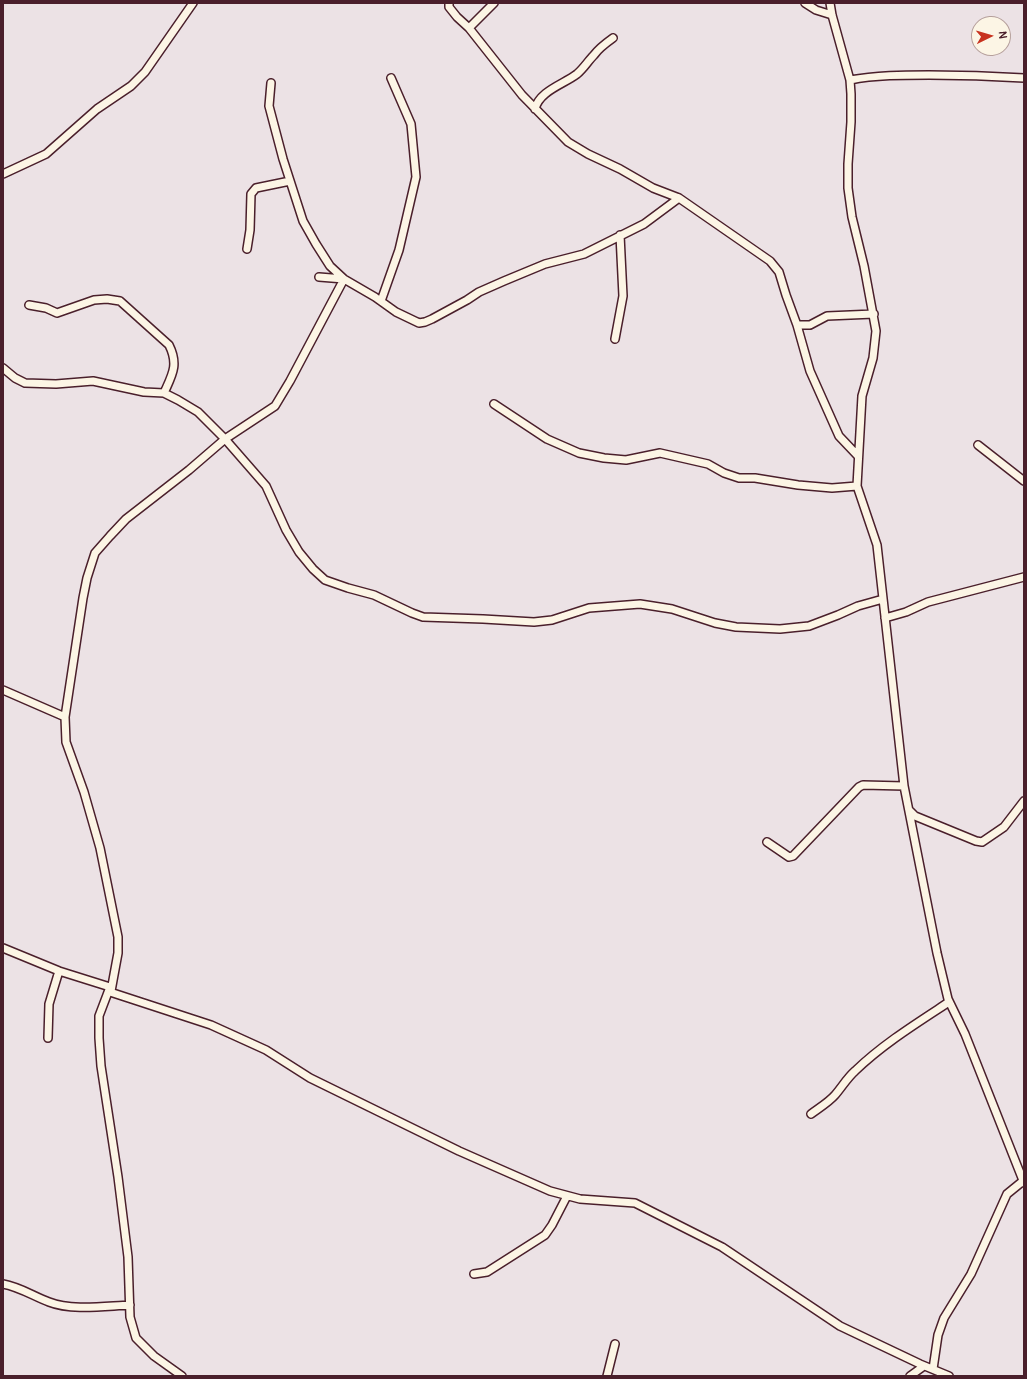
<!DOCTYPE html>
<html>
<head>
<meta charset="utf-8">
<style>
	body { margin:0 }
	#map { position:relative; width:1027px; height:1379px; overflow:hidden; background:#ece2e5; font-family:Pangolin,sans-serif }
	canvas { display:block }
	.frame { position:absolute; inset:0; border:4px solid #4a1f2b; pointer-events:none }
	.north { position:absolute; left:971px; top:16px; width:40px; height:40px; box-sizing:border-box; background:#fcf5e5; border:1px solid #b59f9b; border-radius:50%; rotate:85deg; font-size:11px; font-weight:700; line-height:16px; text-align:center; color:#4a1f2b }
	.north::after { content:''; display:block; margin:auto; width:14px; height:18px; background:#c8321e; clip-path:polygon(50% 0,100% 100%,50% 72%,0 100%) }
</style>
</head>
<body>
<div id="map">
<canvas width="1027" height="1379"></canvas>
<div class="frame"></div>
<div class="north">N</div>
</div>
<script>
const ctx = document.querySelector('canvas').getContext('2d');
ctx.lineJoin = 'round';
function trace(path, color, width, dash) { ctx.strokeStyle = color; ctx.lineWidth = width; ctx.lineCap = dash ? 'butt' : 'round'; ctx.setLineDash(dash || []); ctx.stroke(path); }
const minor = new Path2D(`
	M 449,3 L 449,7 L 457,17 L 469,28 L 522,95 L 568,142 L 588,154 L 620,169 L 653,188 L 679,198 L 770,261 L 779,272 L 786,295 L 797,325 L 810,371 L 839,436 L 858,456
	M 805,3 L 816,10 L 832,15
	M 830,3 L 832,15 L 850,80 L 851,94 L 851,122 L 848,164 L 848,188 L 852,217 L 864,266 L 876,331 L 873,358 L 862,396 L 857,486 L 877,545 L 904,786 L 937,953 L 948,999 L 965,1034 L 1024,1183
	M 469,28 L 494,3
	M 850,80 C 876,75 903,75 929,75 C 961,75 992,76 1024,78
	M 271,83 L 269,106 L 283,159 L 303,221 L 316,244 L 330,266 L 344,279 L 375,297 L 396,312 L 419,323 L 425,322 L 432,319 L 467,300 L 479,292 L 504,281 L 545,264 L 584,254 L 644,224 L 679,198
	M 535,109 C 539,91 564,84 577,74 C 584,68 588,61 594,55 C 599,48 606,43 613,38
	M 3,174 L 46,154 L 97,109 L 131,86 L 145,72 L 193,3
	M 247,249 L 250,230 L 251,194 L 256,188 L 290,181
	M 381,301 L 399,250 L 416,177 L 411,124 L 391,78
	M 29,305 L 46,308 L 57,313 L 94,300 L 107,299 L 120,301 L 169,345 C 179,365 172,375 164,393
	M 797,325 L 810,325 L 827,316 L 874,314
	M 615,339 L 623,296 L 620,235
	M 3,368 L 15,378 L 25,383 L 56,384 L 93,381 L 144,392 L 164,393 L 178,400 L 198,412 L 225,439 L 266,486 L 286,530 L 299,552 L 313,569 L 325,580 L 348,588 L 374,595 L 412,613 L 423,617 L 483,619 L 534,622 L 552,620 L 589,608 L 640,604 L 672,609 L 715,623 L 736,627 L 780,629 L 809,626 L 838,615 L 858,606 L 883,599
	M 494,404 L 547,439 L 579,453 L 604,458 L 626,460 L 660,453 L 708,464 L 724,473 L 739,478 L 755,478 L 798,485 L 832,488 L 857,486
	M 978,445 L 1024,481
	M 885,618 L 906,612 L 928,602 L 1024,577
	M 3,690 L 65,717
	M 909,810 L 915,816 L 976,841 L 982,842 L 1004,827 L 1024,801
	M 767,842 L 789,857 L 793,856 L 859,787 L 863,785 L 904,786
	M 3,948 L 59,971 L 110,987 L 110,992 L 211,1025 L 266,1050 L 310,1078 L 459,1151 L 550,1191 L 580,1199 L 635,1203 L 722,1247 L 840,1326 L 920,1364 L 949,1376
	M 110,987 L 99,1016 L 99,1038 L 101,1066 L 118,1177 L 128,1257 L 130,1317 L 136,1338 L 154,1356 L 182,1376
	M 111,991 L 118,953 L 118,937 L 100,848 L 84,792 L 66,742 L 65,717 L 83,598 L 87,578 L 95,553 L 110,536 L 126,519 L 189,470 L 225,439 L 275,406 L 290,381 L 344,279 L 319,277
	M 48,1038 L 49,1004 L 59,971
	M 811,1114 C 819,1108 829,1102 835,1095 C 842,1087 847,1078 855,1071 C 883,1044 917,1023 949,1002
	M 474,1274 L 487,1272 L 545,1235 L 552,1225 L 567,1196
	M 3,1284 C 20,1287 33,1296 49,1302 C 72,1311 105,1306 130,1305
	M 933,1369 L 938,1335 L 944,1318 L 971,1274 L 1007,1194 L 1023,1181
	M 607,1376 L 615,1344
	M 910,1376 L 924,1366`);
trace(minor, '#4a1f2b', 10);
trace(minor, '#fcf5e5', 7);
</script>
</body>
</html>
